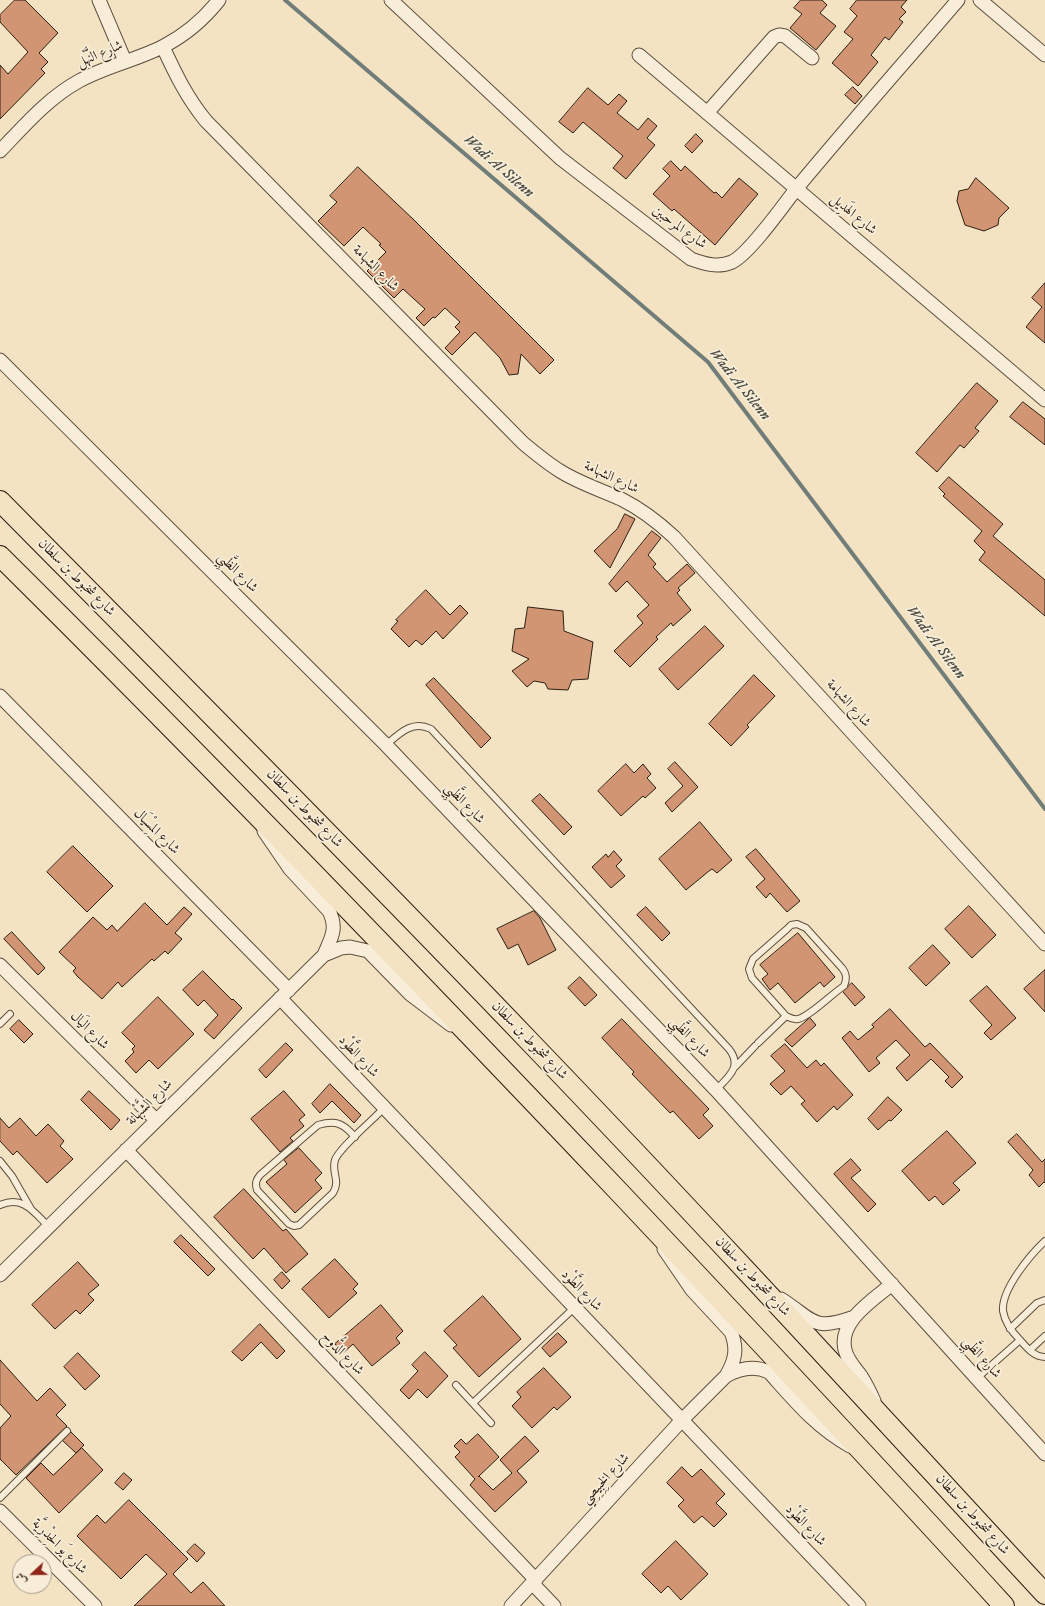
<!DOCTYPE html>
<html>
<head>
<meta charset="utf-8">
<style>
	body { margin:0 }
	#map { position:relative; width:1045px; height:1606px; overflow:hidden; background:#f3e3c3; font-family:"IM FELL DW Pica",Amiri,serif }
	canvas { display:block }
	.north { position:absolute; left:12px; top:1554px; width:40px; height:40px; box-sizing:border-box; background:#f7edd8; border:1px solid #a69a89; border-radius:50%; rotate:248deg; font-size:11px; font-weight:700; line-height:16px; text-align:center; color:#2c1e12 }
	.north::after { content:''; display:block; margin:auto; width:14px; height:18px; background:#8f2418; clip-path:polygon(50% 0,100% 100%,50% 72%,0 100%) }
</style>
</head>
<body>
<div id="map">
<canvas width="1045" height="1606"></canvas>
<div class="north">ش</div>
</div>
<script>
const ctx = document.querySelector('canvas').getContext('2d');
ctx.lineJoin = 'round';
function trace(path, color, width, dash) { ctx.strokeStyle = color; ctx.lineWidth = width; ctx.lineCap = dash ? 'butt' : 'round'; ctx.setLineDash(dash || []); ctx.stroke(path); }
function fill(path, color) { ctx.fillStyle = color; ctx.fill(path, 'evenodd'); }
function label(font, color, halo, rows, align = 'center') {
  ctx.font = font + ' "IM FELL DW Pica",Amiri,serif'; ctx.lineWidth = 3.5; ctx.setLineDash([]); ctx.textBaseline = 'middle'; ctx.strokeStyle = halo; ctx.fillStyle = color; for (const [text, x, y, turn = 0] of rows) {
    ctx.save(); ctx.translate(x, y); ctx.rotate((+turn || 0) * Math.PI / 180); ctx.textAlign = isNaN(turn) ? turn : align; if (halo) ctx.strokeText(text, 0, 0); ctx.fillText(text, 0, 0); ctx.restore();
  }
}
trace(new Path2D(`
	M 285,0 L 708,362 L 1045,809`), '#707d78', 4);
const building = new Path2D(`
	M 15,0 L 25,0 L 58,33 L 39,53 L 48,62 L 41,69 L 45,73 L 0,119 L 0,65 L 8,74 L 28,52 L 0,22 L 0,15 Z
	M 801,0 L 822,0 L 827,5 L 820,13 L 836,26 L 816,50 L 790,28 L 802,14 L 794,8 Z
	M 857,0 L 907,0 L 901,7 L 906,12 L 899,19 L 903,22 L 889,40 L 885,37 L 871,55 L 878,62 L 858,86 L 832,63 L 853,39 L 844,32 L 857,16 L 850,9 Z
	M 853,87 L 862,96 L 855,104 L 845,95 Z
	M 588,88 L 608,105 L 619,94 L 627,101 L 617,113 L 638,130 L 648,118 L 657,126 L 647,138 L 655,145 L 626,179 L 613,168 L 623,156 L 583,122 L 573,133 L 559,122 Z
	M 696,134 L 703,141 L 692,153 L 685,146 Z
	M 671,161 L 681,171 L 685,166 L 714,193 L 716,192 L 722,198 L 739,178 L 758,194 L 715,245 L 674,209 L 672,211 L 653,194 L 670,176 L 663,169 Z
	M 358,167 L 413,219 L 554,360 L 540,374 L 521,354 L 518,374 L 509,375 L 500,358 L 475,332 L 452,355 L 445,348 L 460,332 L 455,327 L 460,322 L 445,308 L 435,318 L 433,317 L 424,326 L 416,318 L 425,309 L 403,289 L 394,298 L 367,271 L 386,252 L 379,245 L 381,244 L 363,227 L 344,246 L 318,221 L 337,202 L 330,196 Z
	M 976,178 L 1009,208 L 999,218 L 998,225 L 984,231 L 965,225 L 957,201 L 959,191 L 968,189 Z
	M 1045,283 L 1045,343 L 1026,327 L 1042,307 L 1032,298 Z
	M 977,383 L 998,401 L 975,428 L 979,431 L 964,448 L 960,445 L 937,472 L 916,453 Z
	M 1023,402 L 1045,419 L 1045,445 L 1010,417 Z
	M 949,477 L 1003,524 L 993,536 L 1045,580 L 1045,616 L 979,560 L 985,552 L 974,541 L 982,531 L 943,496 L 945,494 L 939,488 Z
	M 625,514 L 635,519 L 610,568 L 594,551 L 617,529 Z
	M 652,531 L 661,538 L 648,555 L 656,564 L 653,567 L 667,582 L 687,564 L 695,573 L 678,588 L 680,590 L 677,593 L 691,610 L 673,626 L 671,623 L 656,637 L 658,639 L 630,667 L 614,651 L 643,623 L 637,616 L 649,605 L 627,581 L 616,592 L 609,584 Z
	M 426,590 L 450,615 L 460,605 L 468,613 L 443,639 L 436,631 L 422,645 L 416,640 L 409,647 L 391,629 L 398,621 L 396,620 Z
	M 528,607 L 563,611 L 564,631 L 593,642 L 588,679 L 572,680 L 568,690 L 548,689 L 545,683 L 534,681 L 527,687 L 512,671 L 529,659 L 512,651 L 515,629 L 524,628 Z
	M 705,626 L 724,646 L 678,690 L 659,669 Z
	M 754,675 L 775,696 L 747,725 L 749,727 L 731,746 L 709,724 Z
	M 434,678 L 491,738 L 481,748 L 426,685 Z
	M 675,762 L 698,787 L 672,812 L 665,803 L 683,786 L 668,769 Z
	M 626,764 L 634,773 L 643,764 L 651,774 L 647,778 L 656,788 L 645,798 L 643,796 L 621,816 L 598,791 Z
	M 540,794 L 572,827 L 564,835 L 532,801 Z
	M 700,822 L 732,860 L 717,873 L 712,869 L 709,871 L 686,890 L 659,859 Z
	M 73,846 L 113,886 L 87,912 L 47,872 Z
	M 756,849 L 800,901 L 787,912 L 770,893 L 766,898 L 756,887 L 765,879 L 746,857 Z
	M 614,851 L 622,860 L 616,866 L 625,876 L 611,888 L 592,867 L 606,854 L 608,857 Z
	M 145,903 L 167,925 L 184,907 L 192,914 L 175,933 L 182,939 L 168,954 L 165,951 L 154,961 L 152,959 L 122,987 L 118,982 L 102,999 L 77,976 L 73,971 L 76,968 L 59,952 L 93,917 L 107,930 L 112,925 L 117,931 Z
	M 969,906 L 996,935 L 972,958 L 945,929 Z
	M 646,907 L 670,933 L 662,941 L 637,915 Z
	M 534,911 L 540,918 L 556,950 L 528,965 L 518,944 L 508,949 L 497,929 Z
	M 12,932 L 45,968 L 38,975 L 4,939 Z
	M 798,933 L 835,977 L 824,987 L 820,982 L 795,1003 L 778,983 L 770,990 L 762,979 L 768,974 L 760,965 Z
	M 933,945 L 950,963 L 926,986 L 909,968 Z
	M 1045,970 L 1045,1012 L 1024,989 Z
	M 203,971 L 232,1000 L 233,999 L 242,1008 L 214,1039 L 204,1030 L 218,1015 L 204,1000 L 198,1006 L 183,990 Z
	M 580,977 L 597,995 L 585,1006 L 568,988 Z
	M 852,983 L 865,997 L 855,1006 L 843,992 Z
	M 987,986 L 1016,1018 L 991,1040 L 984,1033 L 992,1025 L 970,1001 Z
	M 158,997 L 194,1034 L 158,1069 L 149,1060 L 136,1073 L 125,1061 L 134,1052 L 132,1049 L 135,1046 L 122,1033 Z
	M 890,1009 L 925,1047 L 930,1043 L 963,1077 L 952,1088 L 945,1081 L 949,1077 L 931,1059 L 907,1081 L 896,1068 L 910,1055 L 896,1040 L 876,1058 L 880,1063 L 869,1072 L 842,1038 L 850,1031 L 858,1040 L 874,1027 L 872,1025 Z
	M 810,1018 L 816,1025 L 792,1047 L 785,1040 Z
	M 622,1019 L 709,1109 L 703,1115 L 713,1126 L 699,1139 L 673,1111 L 670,1113 L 632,1074 L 634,1072 L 602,1038 Z
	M 19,1020 L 33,1034 L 24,1043 L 10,1029 Z
	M 286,1043 L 293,1050 L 266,1078 L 259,1070 Z
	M 785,1044 L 807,1068 L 816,1060 L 821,1066 L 824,1063 L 853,1095 L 837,1110 L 834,1106 L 817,1122 L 801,1104 L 805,1101 L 791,1086 L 781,1095 L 770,1084 L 785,1071 L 771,1056 Z
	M 330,1084 L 361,1115 L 354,1123 L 332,1101 L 320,1113 L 312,1104 Z
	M 89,1091 L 120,1120 L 111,1130 L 81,1100 Z
	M 284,1091 L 305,1115 L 299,1120 L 304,1126 L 290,1138 L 293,1141 L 280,1152 L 251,1119 Z
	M 888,1097 L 902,1110 L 891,1121 L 889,1120 L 878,1130 L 868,1119 Z
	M 0,1118 L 9,1128 L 20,1118 L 36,1136 L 48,1124 L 64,1141 L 60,1146 L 73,1159 L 47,1183 L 17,1151 L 13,1155 L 0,1141 Z
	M 947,1131 L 976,1163 L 953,1183 L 960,1190 L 943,1205 L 935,1196 L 929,1201 L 902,1171 Z
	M 1017,1134 L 1042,1162 L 1045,1159 L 1045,1183 L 1044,1182 L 1039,1187 L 1029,1175 L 1033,1170 L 1008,1142 Z
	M 299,1148 L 322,1173 L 315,1180 L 322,1188 L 295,1213 L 266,1182 L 287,1164 L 284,1160 Z
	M 851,1159 L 861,1170 L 851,1178 L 876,1204 L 868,1212 L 834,1174 Z
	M 244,1189 L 283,1231 L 286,1229 L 308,1254 L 286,1273 L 264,1248 L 253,1259 L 214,1217 Z
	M 181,1235 L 215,1269 L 208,1276 L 174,1242 Z
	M 335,1259 L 358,1284 L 353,1289 L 357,1293 L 329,1318 L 302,1289 Z
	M 78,1262 L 99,1285 L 88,1294 L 94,1300 L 80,1314 L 76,1310 L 55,1329 L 32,1305 Z
	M 282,1272 L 290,1281 L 282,1289 L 274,1280 Z
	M 483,1296 L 521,1339 L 479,1377 L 453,1348 L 457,1345 L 444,1331 Z
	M 381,1305 L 403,1331 L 396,1338 L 400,1343 L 372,1366 L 353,1344 L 343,1353 L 335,1344 Z
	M 260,1324 L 285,1351 L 277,1359 L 261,1342 L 242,1361 L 232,1352 Z
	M 558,1333 L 567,1342 L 550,1357 L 542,1348 Z
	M 425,1352 L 448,1376 L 427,1398 L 418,1389 L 409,1399 L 400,1390 L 418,1371 L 412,1365 Z
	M 78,1353 L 100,1376 L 85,1390 L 64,1367 Z
	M 0,1360 L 37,1401 L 50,1388 L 66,1405 L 56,1415 L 67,1426 L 16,1475 L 0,1459 L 0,1428 L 11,1416 L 0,1404 Z
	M 544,1368 L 571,1397 L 557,1410 L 554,1407 L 532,1428 L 512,1406 L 521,1397 L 517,1392 Z
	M 71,1432 L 84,1445 L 76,1453 L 63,1441 Z
	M 478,1434 L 499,1457 L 478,1477 L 479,1476 L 493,1490 L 512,1473 L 500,1460 L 525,1436 L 539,1451 L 517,1471 L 527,1482 L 495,1512 L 470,1485 L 475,1479 L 455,1457 L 460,1452 L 454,1446 L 461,1439 L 466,1444 Z
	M 82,1448 L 103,1470 L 59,1513 L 26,1478 L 41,1463 L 53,1475 Z
	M 682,1467 L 692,1477 L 701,1469 L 725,1494 L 716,1503 L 727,1514 L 714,1527 L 702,1516 L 694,1523 L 678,1506 L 684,1500 L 667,1483 Z
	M 124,1473 L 132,1480 L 123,1490 L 115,1483 Z
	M 129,1500 L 188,1559 L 173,1574 L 191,1593 L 203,1582 L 225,1606 L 134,1606 L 167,1574 L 146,1554 L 121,1579 L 77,1536 L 97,1515 L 105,1523 Z
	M 676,1541 L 708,1574 L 681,1600 L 668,1586 L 661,1593 L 642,1574 Z
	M 195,1544 L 205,1553 L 197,1562 L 187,1552 Z`);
fill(building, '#d19573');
trace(building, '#2c1e12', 1);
const service = new Path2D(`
	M 386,745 C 400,733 412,720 431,729 L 729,1049 C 743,1067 728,1077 716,1090
	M 797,924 L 806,928 L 842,968 C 847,974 847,979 844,986 C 833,993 809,1017 798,1019 C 793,1020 790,1018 786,1016 L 752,978 L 749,969 L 753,959 L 787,929 L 791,925 Z
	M 0,1024 L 10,1014
	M 758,1043 L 786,1016
	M 735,1067 L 755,1046
	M 355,1137 C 343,1123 336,1120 318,1125 L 260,1175 C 256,1180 255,1183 257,1190 L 289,1224 L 294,1226 L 299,1225 L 333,1193 C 341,1180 331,1173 335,1160 C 339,1148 374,1119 384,1108
	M 0,1161 L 12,1176 L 31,1209
	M 0,1205 C 23,1195 34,1212 49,1227
	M 1045,1241 C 1030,1255 1001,1290 1003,1311 C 1005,1323 1012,1332 1020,1340 C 1027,1348 1034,1357 1045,1357
	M 1010,1329 L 1037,1303 L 1045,1300
	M 1030,1350 L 1045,1336
	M 977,1378 L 1020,1340
	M 456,1385 L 491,1423
	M 473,1403 L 574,1308
	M 0,1498 L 67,1431`);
const minor = new Path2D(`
	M 99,0 L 125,61
	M 391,0 L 560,158 L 691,259 C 705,264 718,268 732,262 C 749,254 783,206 796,189 C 849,125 904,63 958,0
	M 980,0 L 1045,55
	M 163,47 C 175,73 187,98 206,121 L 523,443 C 535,453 547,463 560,471 C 579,483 601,490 621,499 C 641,509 658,522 674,537 L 1045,944
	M 639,55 L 1045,400
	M 707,113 L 774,37 L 779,35 L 785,36 L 812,58
	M 0,151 C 25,125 48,98 79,81 C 106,66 137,60 164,46 C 185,35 204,19 219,0
	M 0,360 L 386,745 L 716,1090 L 1045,1454
	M 0,696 L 289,990
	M 264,831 L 290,869 L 329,911 C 338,929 331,938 324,955
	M 0,965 L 156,1120
	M 280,998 L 859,1606
	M 126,1150 L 536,1580
	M 664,1249 L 692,1290 L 731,1332 C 738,1349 735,1361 726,1376
	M 0,1275 L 324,955 L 341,948 L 350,947 L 368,951 L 410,994 L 451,1025
	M 781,1299 C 814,1320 812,1332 854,1317
	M 874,1401 C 870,1392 866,1384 861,1376 C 856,1369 849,1362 846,1353 C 835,1323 873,1300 892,1284
	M 0,1511 L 95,1606
	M 532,1583 L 554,1606
	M 511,1606 L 682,1420 L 726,1376 C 740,1368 754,1365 769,1372 C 795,1401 815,1426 850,1446`);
const primary = new Path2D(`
	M 0,501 C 178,681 357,861 532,1044 C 706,1225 875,1410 1045,1594
	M 0,556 C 211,765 417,979 621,1194 C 750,1331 878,1467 1004,1606`);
trace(service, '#5e4f3e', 8);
trace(minor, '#5e4f3e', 15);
trace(primary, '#2c1e12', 22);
trace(service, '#f7edd8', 6);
trace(minor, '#f7edd8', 13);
trace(primary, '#f3e3c3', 20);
label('14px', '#2c1e12', '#f7edd8', [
	["شارع النَّهْل",100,55,-23],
	["شارع الهَدِيل",853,215,40],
	["شارع المرحبين",679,228,36],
	["شارع الشهامة",375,269,45],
	["شارع الشهامة",611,478,25],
	["شارع الظَّبِي",237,573,45],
	["شارع شخبوط بن سلطان",76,578,45],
	["شارع الشهامة",848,704,48],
	["شارع الظَّبِي",464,804,46],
	["شارع شخبوط بن سلطان",304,809,46],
	["شارع المِسْيَال",156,832,45],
	["شارع اليَال",89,1031,45],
	["شارع الظَّبِي",689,1038,46],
	["شارع شخبوط بن سلطان",529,1041,46],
	["شارع الطَّوْد",358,1057,47],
	["شارع الشَّبْهانة",150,1103,-45],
	["شارع شخبوط بن سلطان",752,1277,47],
	["شارع الطَّوْد",581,1291,46],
	["شارع الدُّوح",342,1354,46],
	["شارع الظَّبِي",981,1358,48],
	["شارع الخِبِيصِي",606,1479,-47],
	["شارع شخبوط بن سلطان",972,1515,48],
	["شارع الطَّوْد",805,1526,46],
	["شارع يَو الحِدْرِيَّة",59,1547,45]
]);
label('italic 15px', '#4e4e45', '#f7edd8', [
	["Wadi Al Silenn",498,167,41],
	["Wadi Al Silenn",739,385,51],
	["Wadi Al Silenn",935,643,53]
]);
</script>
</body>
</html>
